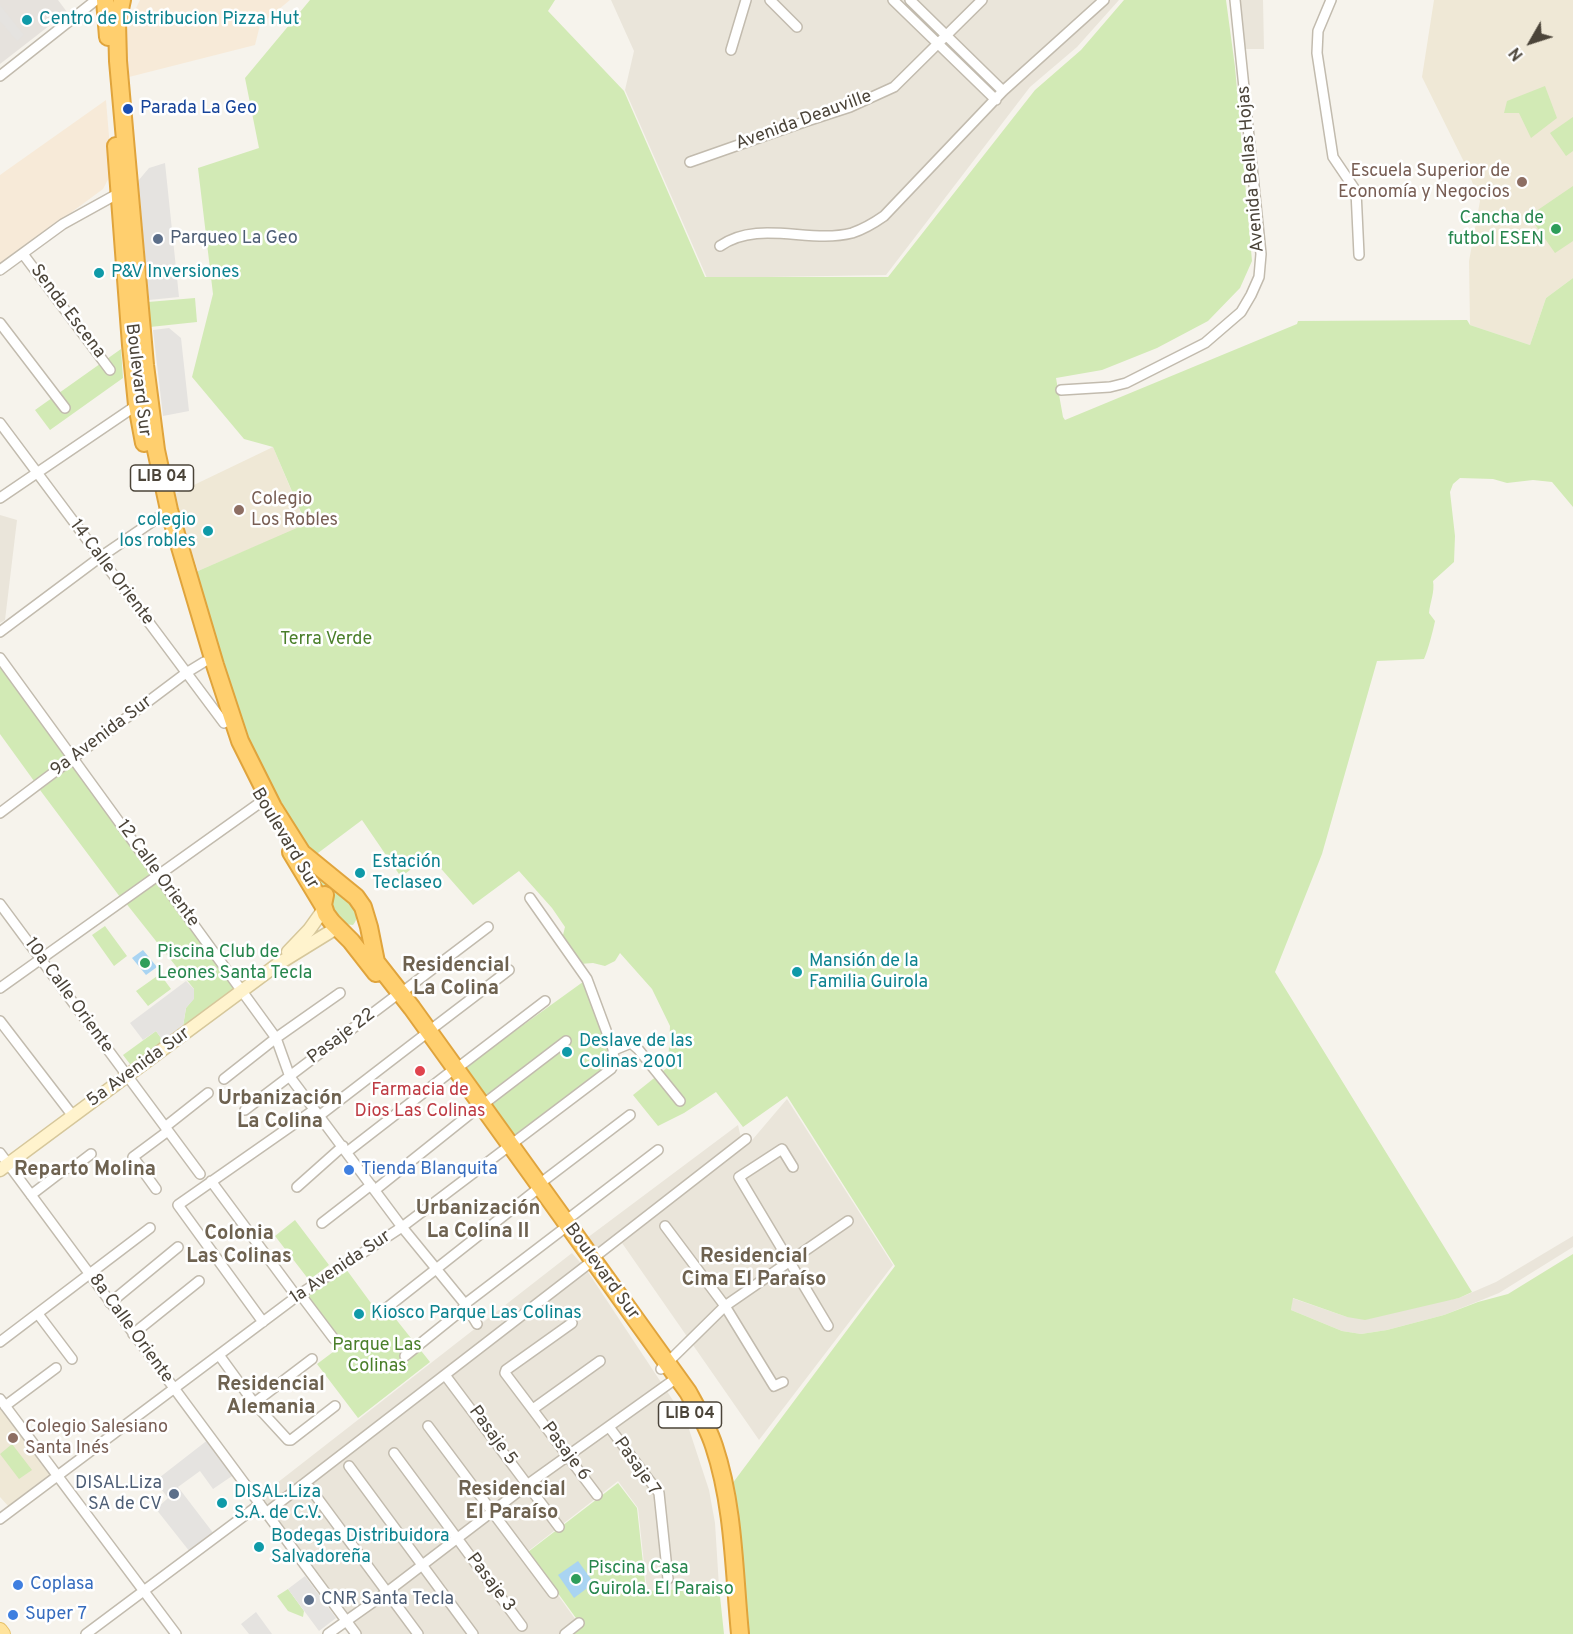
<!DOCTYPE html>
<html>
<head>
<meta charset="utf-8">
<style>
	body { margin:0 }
	#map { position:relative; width:1573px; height:1634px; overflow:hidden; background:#f6f3ec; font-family:Overpass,sans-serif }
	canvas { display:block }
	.north { position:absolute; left:1501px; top:12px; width:60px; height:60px; -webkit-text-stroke:4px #fff; paint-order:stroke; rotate:231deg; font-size:16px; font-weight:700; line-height:24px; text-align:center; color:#4b4439 }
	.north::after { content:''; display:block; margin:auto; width:21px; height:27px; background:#4b4439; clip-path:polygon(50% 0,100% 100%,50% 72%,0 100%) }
</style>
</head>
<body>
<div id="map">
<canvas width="1573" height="1634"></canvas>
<div class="north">N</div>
</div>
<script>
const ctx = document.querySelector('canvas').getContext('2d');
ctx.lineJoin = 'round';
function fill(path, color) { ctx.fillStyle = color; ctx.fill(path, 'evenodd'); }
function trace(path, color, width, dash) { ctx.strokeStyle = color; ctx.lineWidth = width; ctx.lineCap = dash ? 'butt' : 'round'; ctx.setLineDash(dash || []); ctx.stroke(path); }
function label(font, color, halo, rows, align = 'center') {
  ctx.font = font + ' Overpass,sans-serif'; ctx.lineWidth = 5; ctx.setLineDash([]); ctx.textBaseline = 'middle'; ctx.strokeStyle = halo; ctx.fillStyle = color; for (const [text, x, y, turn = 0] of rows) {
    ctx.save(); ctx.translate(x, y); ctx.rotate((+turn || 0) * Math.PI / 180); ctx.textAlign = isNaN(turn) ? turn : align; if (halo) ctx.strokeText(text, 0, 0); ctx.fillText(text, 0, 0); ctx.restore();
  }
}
fill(new Path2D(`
	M 611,0 L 1119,0 L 1077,47 L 1030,87 L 886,275 L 707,278 L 625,90 L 634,51 Z
	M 1233,0 L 1263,0 L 1264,49 L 1244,49 Z
	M 0,515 L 17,520 L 5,620 L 0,623 Z
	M 787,1099 L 893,1265 L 759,1440 L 622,1243 L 753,1139 Z
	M 738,1125 L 741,1138 L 592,1255 L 583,1241 Z
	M 1573,1236 L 1573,1247 L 1499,1293 L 1444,1315 L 1387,1330 L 1361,1334 L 1342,1331 L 1291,1310 L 1292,1298 L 1347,1317 L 1459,1298 L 1496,1282 Z
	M 572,1253 L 586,1269 L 686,1420 L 709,1490 L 715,1523 L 719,1587 L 647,1591 L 638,1508 L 618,1481 L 527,1552 L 578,1623 L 563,1634 L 357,1634 L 259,1497 Z`), '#eae5da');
fill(new Path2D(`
	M 140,0 L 290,0 L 260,25 L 255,45 L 129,77 L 125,30 Z
	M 106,100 L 112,172 L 103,189 L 0,265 L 0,175 Z`), '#f7ead8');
fill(new Path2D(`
	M 0,0 L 58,0 L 67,12 L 0,64 Z`), '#e6e2dd');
fill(new Path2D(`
	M 1434,0 L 1573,0 L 1573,278 L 1546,298 L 1530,345 L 1470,325 L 1469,261 L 1480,201 L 1464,162 L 1422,77 Z
	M 273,447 L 306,525 L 198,571 L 173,495 Z
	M 0,1403 L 52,1472 L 47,1482 L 10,1508 L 0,1497 Z`), '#efe8d6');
fill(new Path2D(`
	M 310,0 L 555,0 L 548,11 L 624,91 L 705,277 L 888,277 L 1035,90 L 1081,50 L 1124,0 L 1226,0 L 1235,67 L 1252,261 L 1240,288 L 1208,321 L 1157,348 L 1102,370 L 1056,378 L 1063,417 L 1065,420 L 1297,324 L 1298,321 L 1467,320 L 1470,325 L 1530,345 L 1546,298 L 1573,278 L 1573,507 L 1552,482 L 1533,480 L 1507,483 L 1493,479 L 1460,478 L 1453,484 L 1450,492 L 1455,536 L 1454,562 L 1433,581 C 1435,592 1430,602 1429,613 L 1435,621 C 1433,631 1428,650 1424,659 L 1377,661 L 1322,854 L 1275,972 L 1472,1292 L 1459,1298 L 1365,1320 L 1347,1317 L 1293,1298 L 1291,1310 L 1342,1331 L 1361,1334 L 1387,1330 L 1444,1315 L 1478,1302 L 1508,1294 L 1573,1254 L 1573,1634 L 742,1634 L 729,1488 L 895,1266 L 787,1096 L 743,1127 L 716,1092 L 684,1113 L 658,1126 L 633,1095 L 668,1067 L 670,1026 L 652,989 L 620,953 L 615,961 L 605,966 L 593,963 L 580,964 L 562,939 L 565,927 L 552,908 L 519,871 L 473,905 L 429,855 L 401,877 L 362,820 L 306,862 L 329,884 L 318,889 L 244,739 L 194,576 L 198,571 L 306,524 L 273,447 L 244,439 L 192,377 L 213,294 L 198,168 L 259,148 L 245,78 Z
	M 1545,86 L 1557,118 L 1531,138 L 1519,113 L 1504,113 L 1507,101 Z
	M 1573,117 L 1573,151 L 1566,156 L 1550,133 Z
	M 1573,186 L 1573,241 L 1555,253 L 1529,216 Z
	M 195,298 L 197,322 L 150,327 L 148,302 Z
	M 121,349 L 123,378 L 50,430 L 35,410 Z
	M 0,665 L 67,758 L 34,781 L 0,734 Z
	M 73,765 L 152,874 L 120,897 L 40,790 Z
	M 156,879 L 239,990 L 182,1032 L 186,1008 L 193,999 L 194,989 L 125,902 Z
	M 335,893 C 349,893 364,913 353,925 L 343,924 L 330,910 L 331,895 Z
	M 105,926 L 127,956 L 114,966 L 92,935 Z
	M 160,974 L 171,989 L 148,1006 L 136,991 Z
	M 587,979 L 613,1046 L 609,1071 L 517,1141 L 465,1067 Z
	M 156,1031 L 166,1045 L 133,1068 L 123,1055 Z
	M 295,1220 L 329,1265 L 309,1280 L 275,1236 Z
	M 346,1269 L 379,1314 L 387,1308 L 430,1362 L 358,1418 L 317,1364 L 341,1346 L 303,1300 Z
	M 12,1444 L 32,1470 L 19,1479 L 0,1454 Z
	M 618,1483 L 637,1508 L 646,1591 L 719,1587 L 724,1634 L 568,1634 L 581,1625 L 528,1552 Z
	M 288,1589 L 304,1611 L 303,1617 L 288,1611 L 277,1596 Z`), '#d2eab5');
fill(new Path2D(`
	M 0,5 L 24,35 L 17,41 L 0,21 Z
	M 165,163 L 179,297 L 149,300 L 138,181 L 149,168 Z
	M 169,328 L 181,338 L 189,411 L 163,416 L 153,330 Z
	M 186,981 L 194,989 L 194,999 L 186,1008 L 182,1032 L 166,1045 L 156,1031 L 143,1040 L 130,1023 Z
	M 209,1439 L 235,1474 L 213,1489 L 200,1471 L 178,1487 L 214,1534 L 190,1552 L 156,1509 L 168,1498 L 155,1481 Z
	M 305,1576 L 336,1618 L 319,1631 L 288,1589 Z
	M 256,1612 L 272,1634 L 249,1634 L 241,1624 Z`), '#e5e3e0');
fill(new Path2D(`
	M 143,950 L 157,967 L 146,975 L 132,958 Z
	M 578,1561 L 594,1583 L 574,1598 L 558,1575 Z`), '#a9d4f2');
const street = new Path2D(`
	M 770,0 L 797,27
	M 893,0 L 996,100
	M 910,0 L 1003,91
	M 1331,0 L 1318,31 L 1317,53 L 1333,157 L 1356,191 L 1359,255
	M 731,50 L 746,0
	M 0,76 L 96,0
	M 690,162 L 804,122 L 850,107 L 894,87 L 982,0
	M 720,246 C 758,219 809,244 852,233 C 864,229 874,223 884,216 L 1003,91 L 1104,0
	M 23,254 L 110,370
	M 0,270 L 63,224 L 119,193
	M 0,323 L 65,408
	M 1061,390 L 1110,387 L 1126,383 L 1205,343 L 1241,312 L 1251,295 L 1259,277 L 1261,254 L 1235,0
	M 0,423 L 224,723
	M 0,498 L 137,405
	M 0,632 L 99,558 L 159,517
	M 0,658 L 276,1038 L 290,1077 L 402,1227 L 465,1304 L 477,1324
	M 0,813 L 186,673 L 204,662
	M 0,904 L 200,1174
	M 0,988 L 261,802
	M 401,993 L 488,927
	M 0,1021 L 73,1116
	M 429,1031 L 509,970
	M 614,1050 L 631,1043 L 638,1049 L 680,1101
	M 456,1069 L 545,1001
	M 224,1079 L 276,1038 L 340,993
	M 481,1106 L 566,1041
	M 245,1110 L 394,997
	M 319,1116 L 423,1036
	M 165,1127 L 208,1093
	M 347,1152 L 449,1073
	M 0,1153 L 356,1634
	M 793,1167 L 782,1149 L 739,1177 L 828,1326
	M 211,1181 L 297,1297
	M 538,1185 L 630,1115
	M 297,1187 L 343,1146
	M 156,1189 L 133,1157 L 168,1131
	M 375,1190 L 475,1110
	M 31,1195 L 65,1169 L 74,1167 L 91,1154
	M 564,1222 L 658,1150
	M 322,1223 L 371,1185
	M 665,1226 L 725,1306 L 774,1386 L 783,1382
	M 592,1259 L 746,1139
	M 300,1294 L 334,1339
	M 110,1303 L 178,1247
	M 38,1314 L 72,1359
	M 379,1314 L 535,1191
	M 263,1322 L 178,1205 L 314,1110
	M 572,1323 L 506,1370 L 505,1373 L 597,1495
	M 133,1334 L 199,1281
	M 0,1342 L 150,1228
	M 219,1355 L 254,1403 L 288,1440 L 291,1440 L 335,1406
	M 405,1356 L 462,1310 L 465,1304 L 562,1230
	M 661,1369 L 725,1306 L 848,1221
	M 445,1375 L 559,1527
	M 0,1399 L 176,1634
	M 254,1403 L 312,1359
	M 5,1406 L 56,1368
	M 533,1409 L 600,1361
	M 428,1426 L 553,1593
	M 609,1427 L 659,1493 L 668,1579
	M 394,1453 L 522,1626
	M 349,1466 L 473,1634
	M 310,1488 L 418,1634
	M 266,1513 L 587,1265
	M 0,1519 L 300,1294 L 402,1227 L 611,1069 L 614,1064 L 613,1049 L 587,979 L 530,898
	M 86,1634 L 260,1504
	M 328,1634 L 387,1592 L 527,1485 L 671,1382
	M 565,1634 L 579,1623`);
const secondary = new Path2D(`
	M 288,952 L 309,930 L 324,909
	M 0,1170 L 278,964 L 338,927`);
const primary = new Path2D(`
	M 0,1630 L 3,1634`);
const highway = new Path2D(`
	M 105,0 L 108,37
	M 122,0 L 117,23 L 118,61 L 145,365 L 156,450 L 169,510 L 215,665 L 240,741 L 273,807 L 302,853 L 356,897 L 363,907 L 369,927 L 376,962 L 412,1008 L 688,1392 C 698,1410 708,1427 714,1446 C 734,1506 734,1572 740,1634
	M 116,146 L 131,345 L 137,405 L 144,443
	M 291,852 L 323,905
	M 325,895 L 323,905 L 326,914 L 332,922 L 351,941 L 376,973`);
trace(street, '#c2bbae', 12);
trace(secondary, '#d6c79b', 15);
trace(primary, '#e6c16a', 16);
trace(highway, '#e0a43c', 20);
trace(street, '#fff', 9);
trace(secondary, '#fff3cd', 12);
trace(primary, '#ffe39c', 14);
trace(highway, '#ffcf6e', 16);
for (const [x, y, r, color] of [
	[27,20,6,"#0f9aa8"],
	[128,109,6,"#1a4fb4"],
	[1522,182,6,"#8d6e63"],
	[1556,229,6,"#2e9e5b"],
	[158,239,6,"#5c6f8a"],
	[99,273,6,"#0f9aa8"],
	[239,510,6,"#8d6e63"],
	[208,531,6,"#0f9aa8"],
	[360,873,6,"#0f9aa8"],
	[145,963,6,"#2e9e5b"],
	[797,972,6,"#0f9aa8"],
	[567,1052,6,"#0f9aa8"],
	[420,1071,6,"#e0444e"],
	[349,1170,6,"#3f7fe0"],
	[359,1314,6,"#0f9aa8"],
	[13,1438,6,"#8d6e63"],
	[174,1494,6,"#5c6f8a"],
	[222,1503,6,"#0f9aa8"],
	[259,1547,6,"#0f9aa8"],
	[576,1579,6,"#2e9e5b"],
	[18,1585,6,"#3f7fe0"],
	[309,1600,6,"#5c6f8a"],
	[13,1615,6,"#3f7fe0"]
]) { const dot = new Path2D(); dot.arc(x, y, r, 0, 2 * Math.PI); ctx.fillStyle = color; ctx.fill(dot); trace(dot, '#fff', 2); }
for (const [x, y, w] of [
	[162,478,63],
	[690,1415,63]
]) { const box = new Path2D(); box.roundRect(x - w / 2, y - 13, w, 26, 4.5); ctx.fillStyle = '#fff'; ctx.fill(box); trace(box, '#4b4439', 1.5); }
label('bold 16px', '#4b4439', null, [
	["LIB 04",162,478],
	["LIB 04",690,1415]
]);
label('18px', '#0d838f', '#fff', [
	["Centro de Distribucion Pizza Hut",39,20],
	["P&V Inversiones",111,273],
	["colegio",196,521,"right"],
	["los robles",196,542,"right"],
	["Estación",372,863],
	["Teclaseo",372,884],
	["Mansión de la",809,962],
	["Familia Guirola",809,983],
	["Deslave de las",579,1042],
	["Colinas 2001",579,1063],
	["Kiosco Parque Las Colinas",371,1314],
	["DISAL.Liza",234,1493],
	["S.A. de C.V.",234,1514],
	["Bodegas Distribuidora",271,1537],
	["Salvadoreña",271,1558]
], 'left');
label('18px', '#164399', '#fff', [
	["Parada La Geo",140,109]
], 'left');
label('18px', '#4b4439', '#fff', [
	["Avenida Deauville",804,121,-20],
	["Avenida Bellas Hojas",1252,169,-95],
	["Senda Escena",67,312,53],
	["Boulevard Sur",137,380,83],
	["14 Calle Oriente",111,573,53],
	["9a Avenida Sur",102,737,-37],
	["Boulevard Sur",284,839,59],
	["12 Calle Oriente",157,874,54],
	["10a Calle Oriente",68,996,54],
	["Pasaje 22",342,1037,-37],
	["5a Avenida Sur",139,1068,-36],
	["1a Avenida Sur",341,1268,-34],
	["Boulevard Sur",601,1272,54],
	["8a Calle Oriente",130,1329,54],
	["Pasaje 5",492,1436,54],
	["Pasaje 6",565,1452,53],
	["Pasaje 7",636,1467,55],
	["Pasaje 3",490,1583,53]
]);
label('18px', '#785e54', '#fff', [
	["Escuela Superior de",1510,172,"right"],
	["Economía y Negocios",1510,193,"right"],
	["Colegio",251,500],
	["Los Robles",251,521],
	["Colegio Salesiano",25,1428],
	["Santa Inés",25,1449]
], 'left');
label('18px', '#27864d', '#fff', [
	["Cancha de",1544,219,"right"],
	["futbol ESEN",1544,240,"right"],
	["Piscina Club de",157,953],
	["Leones Santa Tecla",157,974],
	["Piscina Casa",588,1569],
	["Guirola. El Paraiso",588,1590]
], 'left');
label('18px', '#4e5e75', '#fff', [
	["Parqueo La Geo",170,239],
	["DISAL.Liza",162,1484,"right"],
	["SA de CV",162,1505,"right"],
	["CNR Santa Tecla",321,1600]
], 'left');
label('18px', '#4a7f2a', '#fff', [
	["Terra Verde",326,640],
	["Parque Las",377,1346],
	["Colinas",377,1367]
]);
label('18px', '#be3a42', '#fff', [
	["Farmacia de",420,1091],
	["Dios Las Colinas",420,1112]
]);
label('18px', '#366cbe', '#fff', [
	["Tienda Blanquita",361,1170],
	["Coplasa",30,1585],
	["Super 7",25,1615]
], 'left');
label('bold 20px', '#6e6250', '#fff', [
	["Residencial",456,967],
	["La Colina",456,990],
	["Urbanización",280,1100],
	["La Colina",280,1123],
	["Reparto Molina",85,1171],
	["Urbanización",478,1210],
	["La Colina II",478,1233],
	["Colonia",239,1235],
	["Las Colinas",239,1258],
	["Residencial",754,1258],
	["Cima El Paraíso",754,1281],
	["Residencial",271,1386],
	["Alemania",271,1409],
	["Residencial",512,1491],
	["El Paraíso",512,1514]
]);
</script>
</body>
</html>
